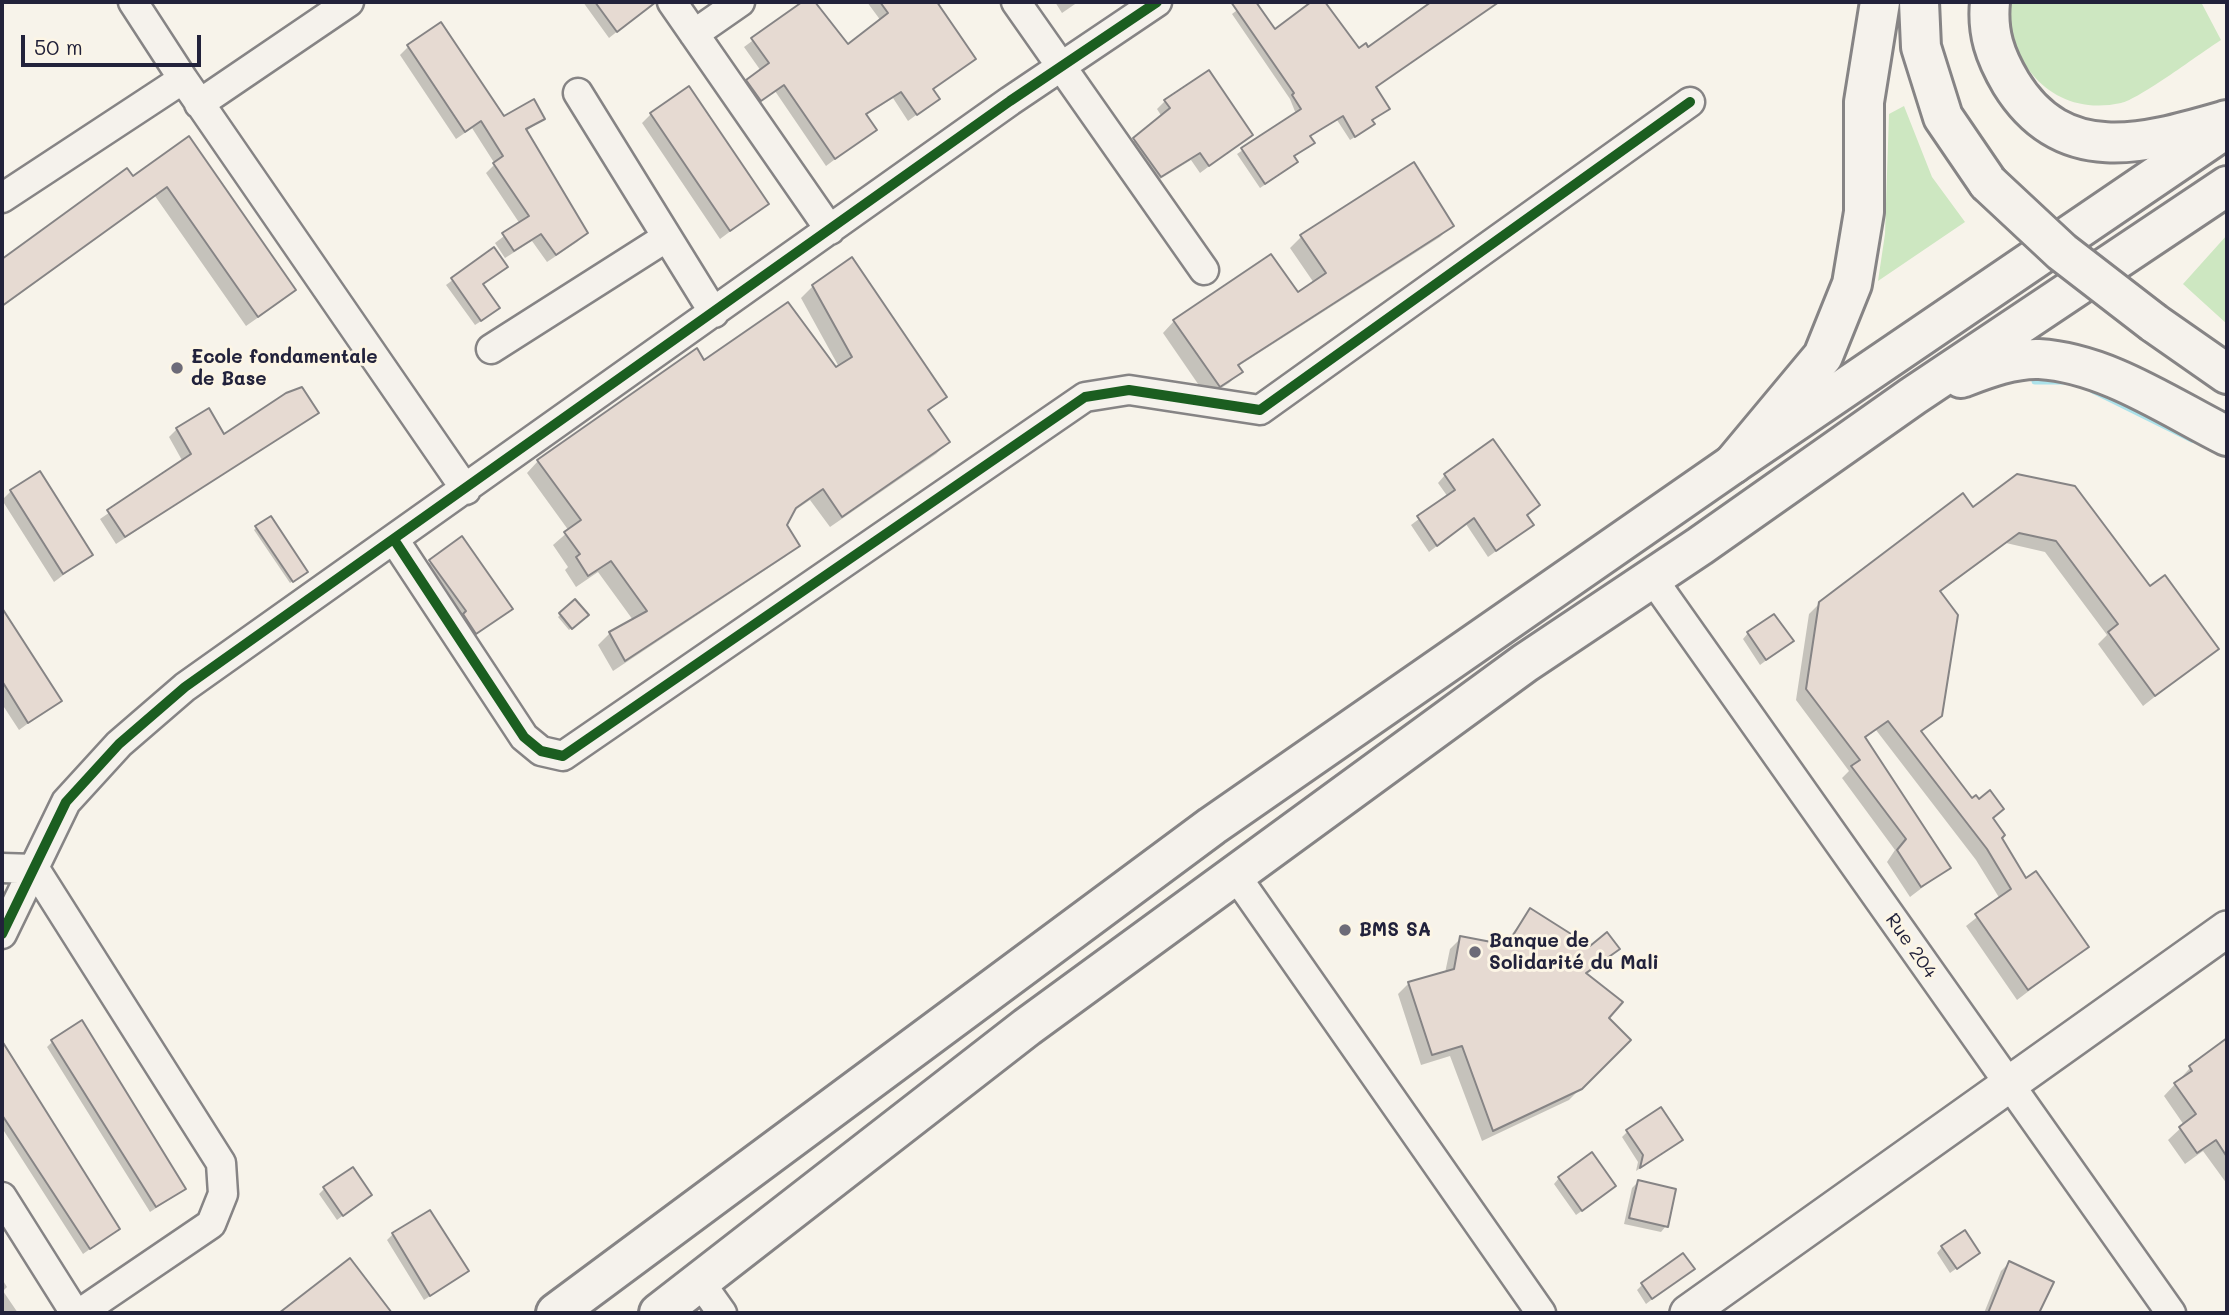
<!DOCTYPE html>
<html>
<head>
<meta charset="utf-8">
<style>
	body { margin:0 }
	#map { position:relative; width:2229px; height:1315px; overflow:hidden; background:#f7f3ea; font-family:Mali,sans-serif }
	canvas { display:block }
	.frame { position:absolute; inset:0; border:4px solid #22223b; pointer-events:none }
	.scale { position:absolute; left:21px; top:35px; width:180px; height:32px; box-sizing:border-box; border:4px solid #22223b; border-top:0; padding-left:9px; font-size:21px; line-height:24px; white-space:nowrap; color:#22223b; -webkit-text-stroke:5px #fcf5e5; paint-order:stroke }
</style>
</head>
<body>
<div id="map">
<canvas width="2229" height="1315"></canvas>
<div class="frame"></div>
<div class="scale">50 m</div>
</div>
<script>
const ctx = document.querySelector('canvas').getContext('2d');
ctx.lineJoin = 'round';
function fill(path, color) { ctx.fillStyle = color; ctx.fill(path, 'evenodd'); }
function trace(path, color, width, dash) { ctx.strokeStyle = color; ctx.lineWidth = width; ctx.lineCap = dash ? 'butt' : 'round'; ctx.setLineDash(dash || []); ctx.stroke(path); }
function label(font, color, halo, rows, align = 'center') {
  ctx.font = font + ' Mali,sans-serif'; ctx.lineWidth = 6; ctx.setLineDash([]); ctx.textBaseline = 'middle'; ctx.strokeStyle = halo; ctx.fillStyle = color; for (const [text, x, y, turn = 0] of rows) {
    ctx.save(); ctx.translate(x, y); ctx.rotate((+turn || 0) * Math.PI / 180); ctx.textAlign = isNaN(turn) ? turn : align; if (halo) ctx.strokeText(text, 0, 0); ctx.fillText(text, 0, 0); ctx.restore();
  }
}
fill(new Path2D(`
	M 2007,2 L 2201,2 L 2221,40 C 2202,52 2138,100 2121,103 C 2053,118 2008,64 2007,2 Z
	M 1904,106 L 1932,177 L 1965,222 L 1878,281 L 1885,234 L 1889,114 Z
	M 2227,235 L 2227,324 L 2183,284 Z`), '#cde7c1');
fill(new Path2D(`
	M 583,2 L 652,2 L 653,3 L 609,38 Z
	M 805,2 L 814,2 L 847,46 L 881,21 L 867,2 L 935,2 L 974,58 L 932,90 L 938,99 L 908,121 L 893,98 L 865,116 L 874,130 L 826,166 L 775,91 L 752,108 L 739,89 L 761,71 L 744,47 Z
	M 1055,2 L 1078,2 L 1062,13 Z
	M 1248,2 L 1254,2 L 1275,32 L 1314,2 L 1323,2 L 1358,50 L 1367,50 L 1435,2 L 1482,2 L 1487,8 L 1375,88 L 1383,113 L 1371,121 L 1373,124 L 1368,129 L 1350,140 L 1337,120 L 1309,137 L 1313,143 L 1292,157 L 1291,167 L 1260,188 L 1237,154 L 1296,114 L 1290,99 L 1232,14 Z
	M 408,47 L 504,118 L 543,119 L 525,132 L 586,233 L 577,242 L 547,262 L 532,241 L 505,258 L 495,243 L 520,224 L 486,173 L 495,164 L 472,128 L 456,139 L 400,55 Z
	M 1165,101 L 1251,135 L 1200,173 L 1191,160 L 1152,184 L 1126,148 L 1162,117 L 1157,109 Z
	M 651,114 L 767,204 L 720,239 L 642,123 Z
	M 188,139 L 294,290 L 283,300 L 246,326 L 155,196 L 2,307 L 2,262 L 127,171 L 132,179 Z
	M 1452,225 L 1440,237 L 1237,367 L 1241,372 L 1229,383 L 1207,397 L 1163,333 L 1174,321 L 1298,295 L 1314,283 L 1290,248 L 1301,237 Z
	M 494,249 L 481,285 L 492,314 L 475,325 L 446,285 Z
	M 813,286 L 945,396 L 928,412 L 948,442 L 936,454 L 830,527 L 810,500 L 791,513 L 785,525 L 797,546 L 785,557 L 613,671 L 598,645 L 610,633 L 633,620 L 598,572 L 576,587 L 565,570 L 568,567 L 553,545 L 569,531 L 527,473 L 538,461 L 703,363 L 835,369 L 839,367 L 801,298 Z
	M 317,412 L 116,544 L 100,519 L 183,462 L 169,437 L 177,429 L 224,436 Z
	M 1445,475 L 1525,516 L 1532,525 L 1488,557 L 1466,524 L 1429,552 L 1411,525 L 1448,497 L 1438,483 Z
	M 2017,476 L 2216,649 L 2143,706 L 2098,644 L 2107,635 L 2045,552 L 2006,543 L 1939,593 L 1940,715 L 1920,732 L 1971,800 L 2002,809 L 1992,819 L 2026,880 L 2087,947 L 2017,1000 L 1966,926 L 2000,899 L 1976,860 L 1876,730 L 1864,739 L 1948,868 L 1910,897 L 1887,862 L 1895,850 L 1842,778 L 1849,771 L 1796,700 L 1809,614 L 1820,603 L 1973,509 Z
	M 11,491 L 90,555 L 54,582 L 2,500 Z
	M 256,528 L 303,574 L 290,583 L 254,530 Z
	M 462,538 L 505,614 L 470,638 L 424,567 Z
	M 575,602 L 586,615 L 569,630 L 558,617 Z
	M 5,617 L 60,700 L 19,730 L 2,704 L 2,619 Z
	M 1748,633 L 1792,641 L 1760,665 L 1743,639 Z
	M 1530,910 L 1590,948 L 1617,949 L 1586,975 L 1607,1018 L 1629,1040 L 1569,1100 L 1482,1141 L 1450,1056 L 1421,1065 L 1398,994 L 1409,983 L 1445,973 L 1450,949 L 1461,938 L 1503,946 Z
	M 2,1040 L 32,1088 L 29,1091 L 118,1229 L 83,1254 L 2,1128 Z
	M 2227,1040 L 2227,1184 L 2203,1151 L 2185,1164 L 2168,1140 L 2184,1125 L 2164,1096 L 2190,1068 Z
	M 53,1041 L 184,1189 L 178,1194 L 150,1212 L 47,1047 Z
	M 1628,1131 L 1675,1145 L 1636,1171 L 1638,1162 L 1622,1137 Z
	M 1559,1178 L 1608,1192 L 1576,1215 L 1554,1184 Z
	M 1638,1182 L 1666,1226 L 1661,1232 L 1624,1224 L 1632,1188 Z
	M 324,1189 L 370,1195 L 337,1220 L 319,1194 Z
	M 393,1234 L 461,1276 L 424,1300 L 387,1240 Z
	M 1942,1247 L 1978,1253 L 1950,1273 L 1937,1253 Z
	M 2009,1263 L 2051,1283 L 2037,1313 L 1984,1313 L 2001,1271 Z
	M 1692,1269 L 1646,1304 L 1637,1290 L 1642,1285 Z
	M 2,1279 L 7,1287 L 3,1291 L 18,1313 L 2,1313 Z
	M 293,1304 L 383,1312 L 384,1313 L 284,1313 Z`), '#0003');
trace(new Path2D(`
	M 2035,381 L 2066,381
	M 2093,390 L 2192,439`), '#ace2ea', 7);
const building = new Path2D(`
	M 595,2 L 656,2 L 617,32 Z
	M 802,2 L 815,2 L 848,44 L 888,13 L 880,2 L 937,2 L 976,59 L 933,89 L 940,99 L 917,115 L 901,92 L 866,114 L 877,130 L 835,159 L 784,85 L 761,101 L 746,80 L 769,63 L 751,38 Z
	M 1231,2 L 1256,2 L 1275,29 L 1311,2 L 1325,2 L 1359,48 L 1366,43 L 1368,47 L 1431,2 L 1499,2 L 1376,87 L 1390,109 L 1372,120 L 1375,124 L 1355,137 L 1343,116 L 1310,136 L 1315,143 L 1294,156 L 1298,162 L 1265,184 L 1241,148 L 1301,109 L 1292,95 L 1294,93 Z
	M 441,22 L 504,116 L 534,99 L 545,119 L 526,129 L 588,233 L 556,255 L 541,234 L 514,251 L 502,233 L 529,216 L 493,163 L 503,156 L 481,121 L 465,132 L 407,45 Z
	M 1209,70 L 1253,135 L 1209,166 L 1200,153 L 1161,177 L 1133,138 L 1170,108 L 1164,100 Z
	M 689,86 L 769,204 L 730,231 L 650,113 Z
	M 189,136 L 296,290 L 258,317 L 167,187 L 2,306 L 2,259 L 127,168 L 133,176 Z
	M 1414,162 L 1454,226 L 1238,365 L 1243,372 L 1220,387 L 1173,320 L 1271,254 L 1298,292 L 1326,273 L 1300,235 Z
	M 494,247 L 508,267 L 483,284 L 500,308 L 481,321 L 451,278 Z
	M 852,257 L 947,397 L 928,410 L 950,442 L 842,517 L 823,489 L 796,508 L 787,525 L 800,546 L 625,661 L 609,632 L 647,611 L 611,561 L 588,576 L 576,557 L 580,554 L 564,532 L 581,520 L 537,460 L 697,348 L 704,360 L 788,302 L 836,367 L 852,357 L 812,285 Z
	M 302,387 L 319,413 L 125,537 L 107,510 L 191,454 L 176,428 L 209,408 L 224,434 L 286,393 Z
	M 1493,439 L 1540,505 L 1527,515 L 1534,525 L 1496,551 L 1474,518 L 1437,546 L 1417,516 L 1455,490 L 1444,474 Z
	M 40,471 L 93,555 L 63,574 L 10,490 Z
	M 2017,474 L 2075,486 L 2150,586 L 2165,575 L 2219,649 L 2155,696 L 2108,632 L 2118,624 L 2056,541 L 2019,533 L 1940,591 L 1958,615 L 1942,716 L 1921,731 L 1972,798 L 1976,795 L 1979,799 L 1990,790 L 2004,809 L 1993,818 L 2005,835 L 2002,838 L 2026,878 L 2036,871 L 2089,947 L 2028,990 L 1975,914 L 2011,889 L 1987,849 L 1888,721 L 1865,737 L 1951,868 L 1921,887 L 1897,850 L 1906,839 L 1851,766 L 1860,760 L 1806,689 L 1819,602 L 1963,493 L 1973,507 Z
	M 271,516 L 308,572 L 293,582 L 255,526 Z
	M 462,536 L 513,609 L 476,634 L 463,614 L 466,611 L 429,560 Z
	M 575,599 L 589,615 L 572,629 L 559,613 Z
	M 2,608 L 62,701 L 28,723 L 2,681 Z
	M 1774,614 L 1794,641 L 1766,660 L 1747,632 Z
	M 1530,908 L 1590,946 L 1607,932 L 1620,949 L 1586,973 L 1623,1002 L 1609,1018 L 1631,1040 L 1582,1089 L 1493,1131 L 1462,1046 L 1432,1055 L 1408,982 L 1454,969 L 1460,936 L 1507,945 Z
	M 82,1020 L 186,1189 L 156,1207 L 51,1040 Z
	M 2227,1038 L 2227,1157 L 2216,1140 L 2197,1153 L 2179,1127 L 2196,1114 L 2174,1083 L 2192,1071 L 2189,1066 Z
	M 2,1041 L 120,1229 L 90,1249 L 2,1115 Z
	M 1661,1107 L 1683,1140 L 1640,1168 L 1643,1155 L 1626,1130 Z
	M 1592,1152 L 1616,1186 L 1582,1211 L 1558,1177 Z
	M 353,1167 L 372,1195 L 343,1216 L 323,1187 Z
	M 1638,1180 L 1676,1189 L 1668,1227 L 1629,1218 Z
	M 430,1210 L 469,1271 L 430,1296 L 392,1233 Z
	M 1965,1230 L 1980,1253 L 1957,1269 L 1941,1246 Z
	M 1683,1253 L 1695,1269 L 1652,1299 L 1641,1283 Z
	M 350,1258 L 392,1313 L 279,1313 Z
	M 2009,1261 L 2054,1282 L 2039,1313 L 1988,1313 Z`);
fill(building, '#e6dad2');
trace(building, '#868485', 2);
const minor = new Path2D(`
	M 133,2 L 183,79
	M 672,2 L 830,230
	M 1016,2 L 1204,270
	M 694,34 L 740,2
	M 578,93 L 714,313
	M 199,104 L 349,2
	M 2,198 L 183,79 L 466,490
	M 491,349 L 667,237
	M 395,541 L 524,737 L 541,751 L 563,756 L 1085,397 L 1129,390 L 1260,410 L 1690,102
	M 1652,578 L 2171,1313
	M 2,868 L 35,869 L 221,1163 L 223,1194 L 211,1224 L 80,1313
	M 1236,876 L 1541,1313
	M 2,934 L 66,802 L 119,744 L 185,687 L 1010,101 L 1157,2
	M 2,1197 L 75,1313
	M 700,1282 L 722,1313`);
const tertiary = new Path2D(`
	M 1688,1313 L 2227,929`);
const primary = new Path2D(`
	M 1961,378 C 1985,369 2013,358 2039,359 C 2106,363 2169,407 2227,436
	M 556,1313 L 1212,826 L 1733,464 L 2227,128
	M 659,1313 L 1027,1027 L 1525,663 L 1700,546 L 1913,396 L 2227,186`);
const trunk = new Path2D(`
	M 1919,2 L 1921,47 L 1943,117 L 1988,183
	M 1990,2 C 1987,33 1995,56 2011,83 C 2064,169 2147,143 2227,120
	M 2154,323 L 2227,374
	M 1733,464 L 1823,356 L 1852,284 L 1864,212 L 1864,102 L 1880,2`);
trace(minor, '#868485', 33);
trace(tertiary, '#868485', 40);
trace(primary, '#868485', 44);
trace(trunk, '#868485', 44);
trace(minor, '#f5f2ec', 28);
trace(tertiary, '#f5f2ec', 35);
trace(primary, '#f5f2ec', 38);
trace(trunk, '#f5f2ec', 38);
const trunkBridge = new Path2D(`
	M 1988,183 L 2062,252 L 2154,323`);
trace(trunkBridge, '#868485', 44, []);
trace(trunkBridge, '#f5f2ec', 38);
trace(new Path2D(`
	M 395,541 L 524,737 L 541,751 L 563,756 L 1085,397 L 1129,390 L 1260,410 L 1690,102
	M 2,934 L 66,802 L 119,744 L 185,687 L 1010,101 L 1157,2`), '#1b5e20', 10);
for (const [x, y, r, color] of [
	[177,368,7,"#6d6b78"],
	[1345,930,7,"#6d6b78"],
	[1475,952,7,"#6d6b78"]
]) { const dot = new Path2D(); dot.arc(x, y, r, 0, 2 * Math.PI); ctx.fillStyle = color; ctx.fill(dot); trace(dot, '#fcf5e5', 2.5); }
label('bold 19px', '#22223b', '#fcf5e5', [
	["Ecole fondamentale",191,357],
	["de Base",191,379],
	["BMS SA",1359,930],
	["Banque de",1489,941],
	["Solidarité du Mali",1489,963]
], 'left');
label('19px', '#22223b', '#fcf5e5', [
	["Rue 204",1911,946,55]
]);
</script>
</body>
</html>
